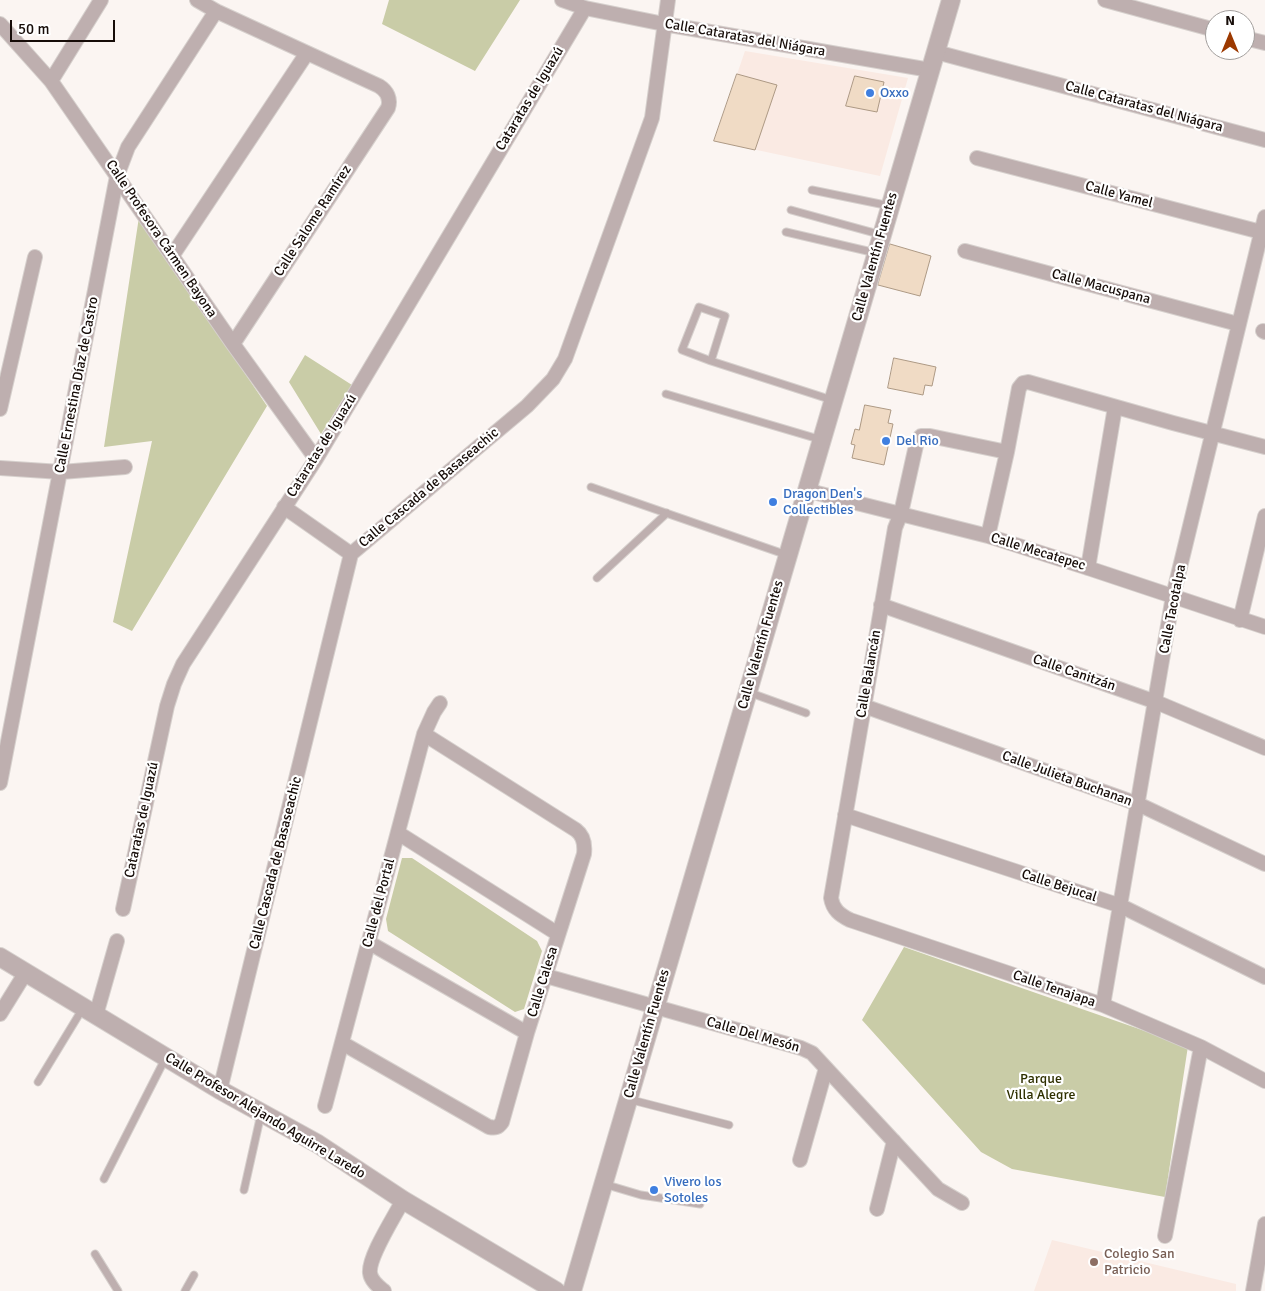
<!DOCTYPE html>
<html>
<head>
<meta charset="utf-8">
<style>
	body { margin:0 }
	#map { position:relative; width:1265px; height:1291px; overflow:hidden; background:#fbf5f2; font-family:Signika,sans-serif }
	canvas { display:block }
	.north { position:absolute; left:1205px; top:10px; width:50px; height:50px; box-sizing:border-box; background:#fff; border:1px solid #a29e9c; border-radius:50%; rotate:0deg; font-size:14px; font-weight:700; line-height:20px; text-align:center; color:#160c08 }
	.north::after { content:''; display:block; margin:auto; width:18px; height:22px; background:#9c3900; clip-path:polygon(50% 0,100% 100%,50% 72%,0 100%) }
	.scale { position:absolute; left:10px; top:20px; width:105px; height:22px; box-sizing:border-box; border:2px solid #160c08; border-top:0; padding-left:6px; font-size:15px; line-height:18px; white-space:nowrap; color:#160c08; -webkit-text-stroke:4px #fff; paint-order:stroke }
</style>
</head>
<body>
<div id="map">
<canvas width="1265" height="1291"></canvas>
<div class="north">N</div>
<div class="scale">50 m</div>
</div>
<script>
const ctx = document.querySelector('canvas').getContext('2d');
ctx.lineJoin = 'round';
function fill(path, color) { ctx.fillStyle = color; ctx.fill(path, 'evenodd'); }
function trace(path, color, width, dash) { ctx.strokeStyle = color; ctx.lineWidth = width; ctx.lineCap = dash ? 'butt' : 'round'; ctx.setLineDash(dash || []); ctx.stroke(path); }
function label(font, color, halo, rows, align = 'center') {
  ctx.font = font + ' Signika,sans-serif'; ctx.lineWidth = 4.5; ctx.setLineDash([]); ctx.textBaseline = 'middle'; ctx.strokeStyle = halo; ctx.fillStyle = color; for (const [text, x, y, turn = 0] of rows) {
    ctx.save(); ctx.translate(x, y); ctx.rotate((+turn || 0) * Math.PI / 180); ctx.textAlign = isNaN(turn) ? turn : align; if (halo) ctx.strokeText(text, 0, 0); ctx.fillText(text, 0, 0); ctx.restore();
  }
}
fill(new Path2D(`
	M 745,51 L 908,78 L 880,176 L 714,141 Z
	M 1052,1240 L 1236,1284 L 1236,1291 L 1034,1291 Z`), '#faeae3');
fill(new Path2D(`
	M 389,0 L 520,0 L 475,71 L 382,24 Z
	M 139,217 L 267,406 L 132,631 L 113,622 L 152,441 L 104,447 Z
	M 305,355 L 352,385 L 321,434 L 289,382 Z
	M 402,858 L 412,858 L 537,941 L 542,951 L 524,1009 L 515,1012 L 388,931 L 386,919 Z
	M 904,947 L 1188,1046 L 1165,1197 L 1012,1169 L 981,1152 L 862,1020 Z`), '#c9cca7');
const building = new Path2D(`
	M 737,74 L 777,85 L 755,150 L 714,141 Z
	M 855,76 L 884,82 L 877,112 L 846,106 Z
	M 890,244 L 931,256 L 920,296 L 878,285 Z
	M 894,358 L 936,367 L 932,386 L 925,385 L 923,395 L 888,388 Z
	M 865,405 L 891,410 L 888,423 L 893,424 L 884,465 L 852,458 L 855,445 L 851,444 L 855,429 L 859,430 Z`);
fill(building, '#f0dbc5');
trace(building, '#ad9984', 1);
const service = new Path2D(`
	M 812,190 L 890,206
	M 791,210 L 882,235
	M 786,232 L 876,253
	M 711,361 L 725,316 L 699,307 L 682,350 L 711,361 L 832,400
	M 666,394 L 822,440
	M 591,487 L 787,555
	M 597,578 L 667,513
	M 748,692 L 806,713
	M 38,1082 L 83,1008
	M 628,1099 L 729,1125
	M 104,1179 L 166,1057
	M 604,1184 L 641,1195 L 700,1204
	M 244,1190 L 261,1114
	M 95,1254 L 118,1291
	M 185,1291 L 194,1275`);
const minor = new Path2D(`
	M 197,0 L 216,11 L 379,86 C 387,91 391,99 388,108 L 233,344
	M 562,0 L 585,8 L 664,24 L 930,70
	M 1105,0 L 1215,30
	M 0,24 L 51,81 L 233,344 L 316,459
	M 1245,38 L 1265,43
	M 936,52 L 1265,140
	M 51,81 L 101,0
	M 977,158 L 1261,232
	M 965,251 L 1238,324
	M 172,256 L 307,53
	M 1263,331 L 1265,332
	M 0,409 L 35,257
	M 1007,452 L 930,436 L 921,436 L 917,441 L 901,513 L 895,528 L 831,898 C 833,910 840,915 850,920 L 1103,1005 L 1201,1047 L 1265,1081
	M 0,468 L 61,472 L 125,467
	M 808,488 L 817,493 L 988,536 L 1088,568 L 1265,627
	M 284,507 L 351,554
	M 988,536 L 1007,452 L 1019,388 L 1023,383 L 1028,382 L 1173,423 L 1265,447
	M 1088,568 L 1115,407
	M 881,605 L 1156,702 L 1265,748
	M 1240,620 L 1265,516
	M 864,706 L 1138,804 L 1265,864
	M 0,783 L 117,176 L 128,147 L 216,11
	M 845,815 L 1121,906 L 1265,977
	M 398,833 L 558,934
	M 123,909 L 167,706 L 174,684 L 183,664 L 316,459 L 585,8
	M 368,942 L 527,1033
	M 546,976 L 801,1048 L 812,1053 L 938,1189 L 962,1203
	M 1103,1005 L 1173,596 L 1265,217
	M 0,1014 L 26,972
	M 96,1015 L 117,941
	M 342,1043 L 489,1127 C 495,1128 498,1128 502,1122 L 527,1033 L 584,854 C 585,845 584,836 576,830 L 424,734
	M 220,1090 L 351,554 L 527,406 L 553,379 L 565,359 L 652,118 L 668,0
	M 325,1106 L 424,734 L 434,712 L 440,703
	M 800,1160 L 826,1068
	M 877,1209 L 894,1141
	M 1165,1236 L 1201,1047
	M 384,1291 C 378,1286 371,1281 370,1273 C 368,1257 395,1216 403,1200
	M 1253,1291 L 1265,1224`);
const tertiary = new Path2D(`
	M 0,957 L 220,1090 L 318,1144 L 403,1200 L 556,1291
	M 572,1291 L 951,0`);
trace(service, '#d6d0cd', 9);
trace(minor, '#d6d0cd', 16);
trace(tertiary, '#d6d0cd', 20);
trace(service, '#beafaf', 7);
trace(minor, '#beafaf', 14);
trace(tertiary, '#beafaf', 18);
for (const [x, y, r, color] of [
	[870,93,5,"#3f7fe0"],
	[886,441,5,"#3f7fe0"],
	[773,502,5,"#3f7fe0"],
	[654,1190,5,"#3f7fe0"],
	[1094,1262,5,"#8d6e63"]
]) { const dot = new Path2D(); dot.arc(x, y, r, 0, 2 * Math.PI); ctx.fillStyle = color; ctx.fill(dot); trace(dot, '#fff', 2); }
label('14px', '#160c08', '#fff', [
	["Calle Cataratas del Niágara",745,38,10],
	["Cataratas de Iguazú",530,99,-59],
	["Calle Cataratas del Niágara",1144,107,15],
	["Calle Yamel",1119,195,15],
	["Calle Salome Ramírez",313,221,-57],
	["Calle Profesora Cármen Bayona",161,239,56],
	["Calle Valentín Fuentes",875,257,-74],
	["Calle Macuspana",1101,287,15],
	["Calle Ernestina Díaz de Castro",77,385,-79],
	["Cataratas de Iguazú",322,446,-58],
	["Calle Cascada de Basaseachic",429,488,-40],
	["Calle Mecatepec",1038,552,17],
	["Calle Tacotalpa",1173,609,-79],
	["Calle Valentín Fuentes",761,645,-74],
	["Calle Canitzán",1074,673,19],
	["Calle Balancán",869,674,-80],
	["Calle Julieta Buchanan",1067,779,20],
	["Cataratas de Iguazú",142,820,-78],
	["Calle Cascada de Basaseachic",276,863,-76],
	["Calle Bejucal",1059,886,18],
	["Calle del Portal",379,903,-75],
	["Calle Calesa",543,982,-73],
	["Calle Tenajapa",1054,989,19],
	["Calle Valentín Fuentes",647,1034,-74],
	["Calle Del Mesón",753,1035,16],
	["Calle Profesor Alejando Aguirre Laredo",265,1116,31]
]);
label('14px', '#366cbe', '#fff', [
	["Oxxo",880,93],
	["Del Rio",896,441],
	["Dragon Den's",783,494],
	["Collectibles",783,510],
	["Vivero los",664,1182],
	["Sotoles",664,1198]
], 'left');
label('14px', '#2f3000', '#fff', [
	["Parque",1041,1079],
	["Villa Alegre",1041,1095]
]);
label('14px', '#785e54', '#fff', [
	["Colegio San",1104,1254],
	["Patricio",1104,1270]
], 'left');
</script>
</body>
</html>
